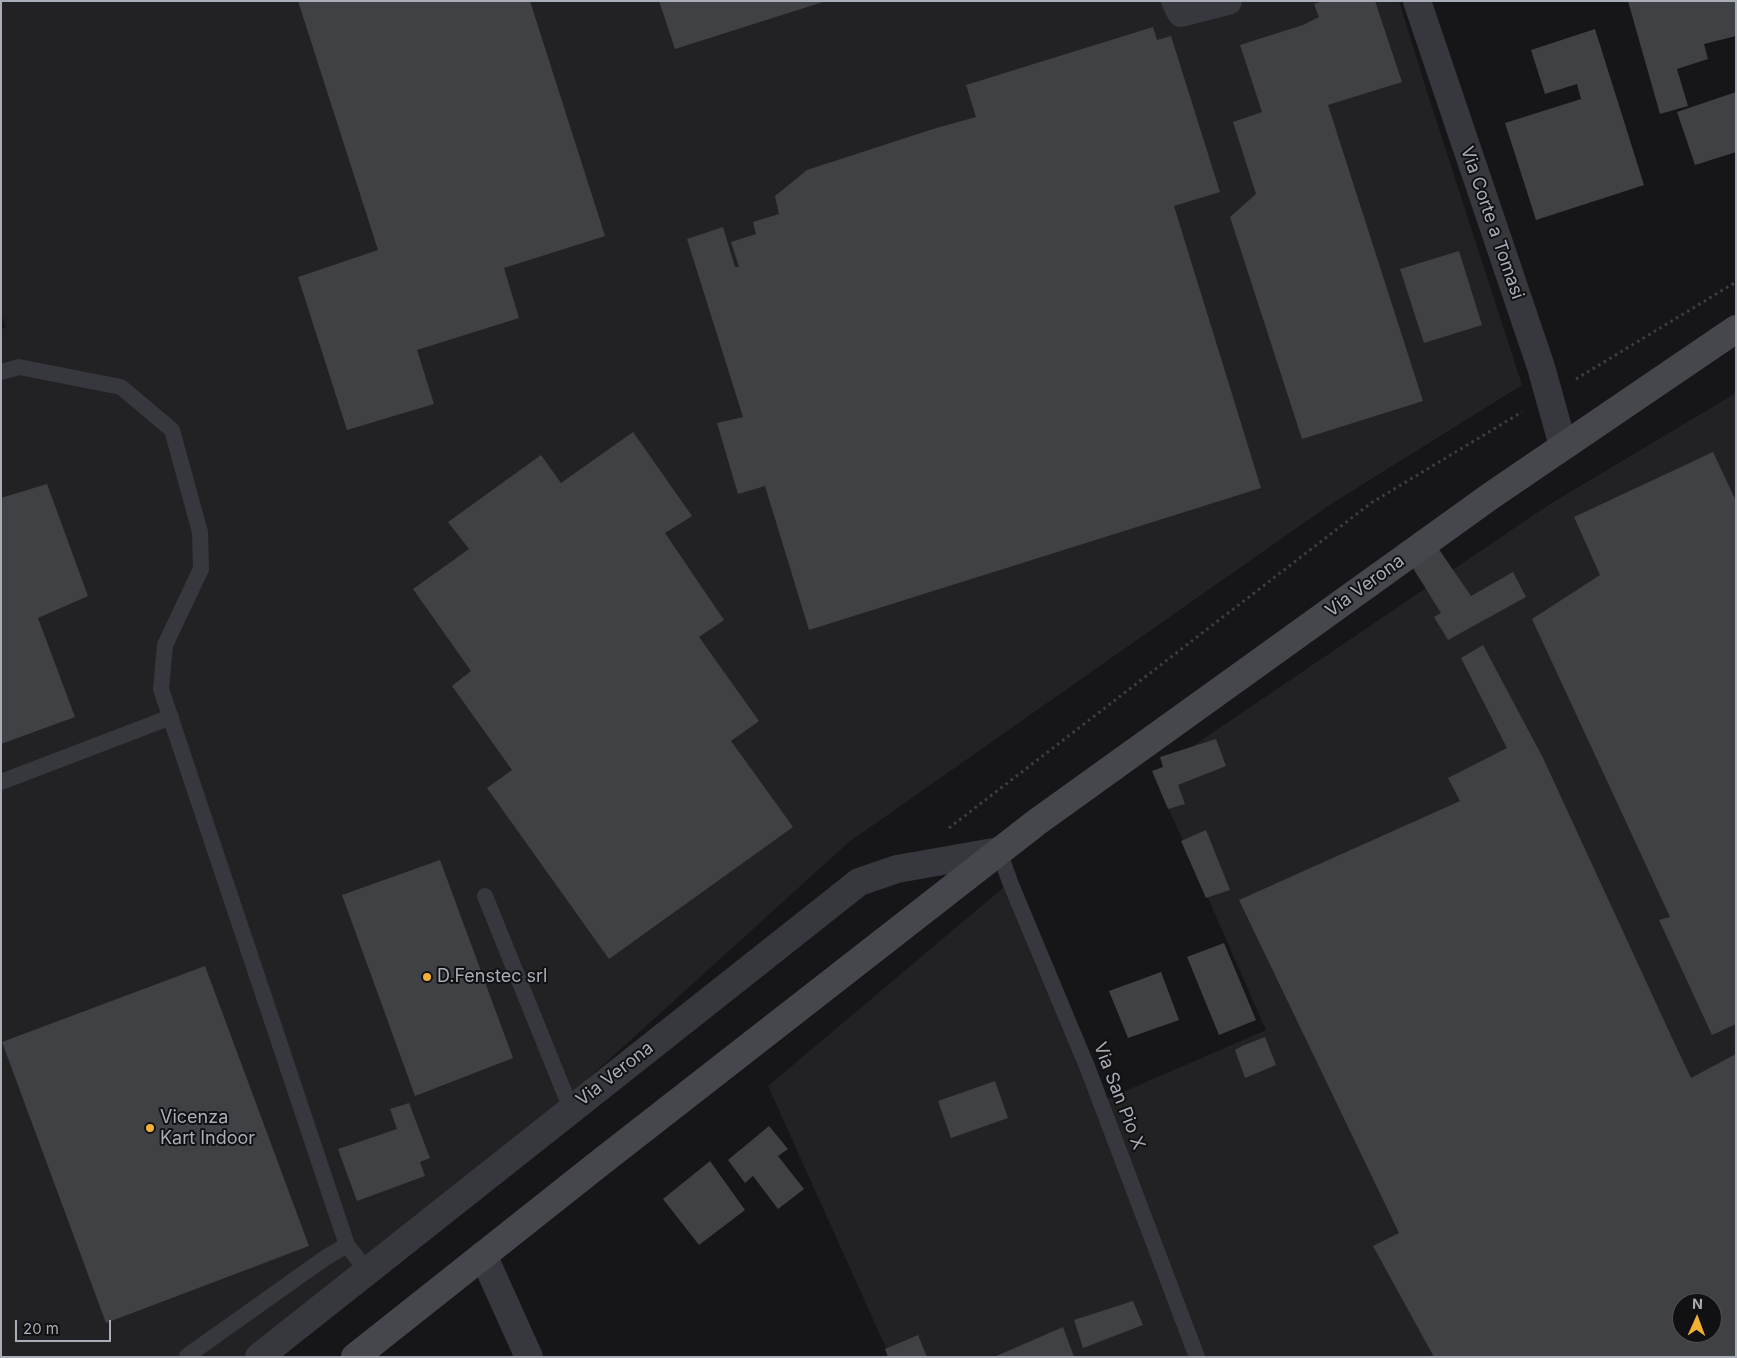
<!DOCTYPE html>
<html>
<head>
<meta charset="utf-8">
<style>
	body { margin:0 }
	#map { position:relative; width:1737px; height:1358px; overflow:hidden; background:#161618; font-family:Inter,sans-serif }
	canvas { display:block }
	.frame { position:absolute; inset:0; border:2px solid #a8adb8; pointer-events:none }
	.north { position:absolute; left:1672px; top:1293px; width:50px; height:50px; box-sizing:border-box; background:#111113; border:1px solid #4d4f55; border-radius:50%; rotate:2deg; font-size:14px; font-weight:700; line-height:20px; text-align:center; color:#a8adb8 }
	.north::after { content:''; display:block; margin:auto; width:18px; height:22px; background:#f2b134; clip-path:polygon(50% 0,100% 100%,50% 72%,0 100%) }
	.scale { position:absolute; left:15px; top:1320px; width:96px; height:22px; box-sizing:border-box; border:2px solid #a8adb8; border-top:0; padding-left:6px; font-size:15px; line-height:18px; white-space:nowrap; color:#a8adb8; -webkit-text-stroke:4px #111113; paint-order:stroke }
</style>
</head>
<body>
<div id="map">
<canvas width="1737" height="1358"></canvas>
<div class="frame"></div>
<div class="north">N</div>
<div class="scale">20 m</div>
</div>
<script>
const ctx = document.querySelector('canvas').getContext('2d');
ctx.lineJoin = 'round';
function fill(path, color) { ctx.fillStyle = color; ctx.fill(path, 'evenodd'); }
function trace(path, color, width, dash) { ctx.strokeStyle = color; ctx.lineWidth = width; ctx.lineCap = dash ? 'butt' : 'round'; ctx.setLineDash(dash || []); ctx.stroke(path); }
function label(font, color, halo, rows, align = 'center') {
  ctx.font = font + ' Inter,sans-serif'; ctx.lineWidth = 4; ctx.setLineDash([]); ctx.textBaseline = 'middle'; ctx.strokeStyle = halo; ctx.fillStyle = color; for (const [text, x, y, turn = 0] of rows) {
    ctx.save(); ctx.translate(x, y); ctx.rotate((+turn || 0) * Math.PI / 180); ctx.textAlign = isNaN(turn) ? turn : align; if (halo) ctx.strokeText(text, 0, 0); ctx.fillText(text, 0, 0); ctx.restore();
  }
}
fill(new Path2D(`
	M 1,1 L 1399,1 L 1429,98 L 1522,385 L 1328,506 L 849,842 L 281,1357 L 1,1357 L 1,329 L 6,327 L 1,314 Z
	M 1736,393 L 1736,1357 L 890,1357 L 768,1086 L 1010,882 L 1100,1102 L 1266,1030 L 1153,773 L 1550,504 ZM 1682,1303 L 1712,1303 L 1712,1333 L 1682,1333 Z`), '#222225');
fill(new Path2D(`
	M 298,1 L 530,1 L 605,236 L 504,268 L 519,318 L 417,350 L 434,404 L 347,430 L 298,277 L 378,250 Z
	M 659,1 L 823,1 L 823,2 L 675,49 Z
	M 1323,1 L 1375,1 L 1402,82 L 1328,105 L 1423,401 L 1302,439 L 1230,217 L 1256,194 L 1233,122 L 1262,112 L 1240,45 L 1303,25 L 1319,17 L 1314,4 Z
	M 1628,1 L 1736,1 L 1736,36 L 1704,44 L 1708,59 L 1677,69 L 1688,106 L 1660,114 Z
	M 1153,27 L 1157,40 L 1171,36 L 1220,192 L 1174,206 L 1261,488 L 809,630 L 765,486 L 738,494 L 717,423 L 743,417 L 687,239 L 723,227 L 735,267 L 739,267 L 731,242 L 756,234 L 753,222 L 779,214 L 775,196 L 807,170 L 933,129 L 976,117 L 966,85 Z
	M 1595,29 L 1644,185 L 1536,220 L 1505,123 L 1581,99 L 1577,84 L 1545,94 L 1531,50 Z
	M 1736,92 L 1736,152 L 1695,165 L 1677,112 Z
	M 1459,251 L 1482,325 L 1424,343 L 1400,269 Z
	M 633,432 L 692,516 L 665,533 L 724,620 L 699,637 L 759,721 L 731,741 L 793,827 L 609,959 L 487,788 L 512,770 L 452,686 L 471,671 L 413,589 L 469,549 L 448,522 L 541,455 L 561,483 Z
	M 1713,452 L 1736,501 L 1736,1024 L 1712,1035 L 1659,920 L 1670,917 L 1532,619 L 1600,575 L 1574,517 Z
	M 47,484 L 88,596 L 38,618 L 75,717 L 1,744 L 1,498 Z
	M 1438,548 L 1471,596 L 1513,572 L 1526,597 L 1448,640 L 1434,617 L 1441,613 L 1411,565 Z
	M 1483,645 L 1543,758 L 1673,1040 L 1691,1078 L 1736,1054 L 1736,1357 L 1434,1357 L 1373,1246 L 1399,1233 L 1239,900 L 1460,801 L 1448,778 L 1507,748 L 1461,658 ZM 1682,1303 L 1712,1303 L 1712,1333 L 1682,1333 Z
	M 1216,739 L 1226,766 L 1178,785 L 1185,804 L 1168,809 L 1152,771 L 1163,767 L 1160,757 Z
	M 1206,830 L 1230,890 L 1206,898 L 1181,841 Z
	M 440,860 L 513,1058 L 415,1096 L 342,895 Z
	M 1224,943 L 1256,1020 L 1219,1035 L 1187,957 Z
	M 205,966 L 309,1246 L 106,1323 L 2,1042 Z
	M 1161,972 L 1179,1020 L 1128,1038 L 1109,991 Z
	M 1265,1037 L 1276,1065 L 1245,1078 L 1235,1050 L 1242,1046 Z
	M 995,1081 L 1008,1118 L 951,1138 L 938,1101 Z
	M 409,1103 L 430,1158 L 420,1162 L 425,1176 L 357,1201 L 338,1149 L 397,1129 L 390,1109 Z
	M 769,1126 L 788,1149 L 778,1156 L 804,1189 L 778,1209 L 753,1176 L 745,1183 L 728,1160 Z
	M 710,1161 L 745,1210 L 699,1245 L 663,1199 Z
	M 1133,1301 L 1143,1325 L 1083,1348 L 1074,1320 Z
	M 1063,1327 L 1074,1357 L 994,1357 Z
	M 918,1335 L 927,1357 L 888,1357 L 885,1349 Z`), '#404145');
trace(new Path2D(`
	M 1576,379 L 1736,282
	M 949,828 L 1371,503 L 1522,412`), '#3d3f44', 3, [2.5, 4]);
trace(new Path2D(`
	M 1,372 L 19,367 L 121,387 L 172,430 L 200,532 L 201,569 L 165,645 L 161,689 L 347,1245 L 367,1271
	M 1,782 L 171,717
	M 999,851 L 1010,882 L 1088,1069 L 1197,1357
	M 485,896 L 571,1109
	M 187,1356 L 325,1258 L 347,1245`), '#37383d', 16);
trace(new Path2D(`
	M 1175,1 L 1181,13 L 1228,1
	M 1417,1 L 1541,367 L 1563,446
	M 483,1255 L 529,1357
	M 259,1357 L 859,882 L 897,869 L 999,851`), '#37383d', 28);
trace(new Path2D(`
	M 355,1357 L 601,1162 L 1037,822 L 1492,495 L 1736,329`), '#45474d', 28);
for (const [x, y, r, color] of [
	[427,977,5,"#f2b134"],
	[150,1128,5,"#f2b134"]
]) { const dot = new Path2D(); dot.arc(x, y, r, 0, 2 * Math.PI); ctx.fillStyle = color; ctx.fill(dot); trace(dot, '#111113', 2); }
label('18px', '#a8adb8', '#111113', [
	["Via Corte a Tomasi",1492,223,71],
	["Via Verona",1365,586,-36],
	["Via Verona",615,1074,-38],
	["Via San Pio X",1119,1096,69]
]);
label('18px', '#a8adb8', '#111113', [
	["D.Fenstec srl",437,977],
	["Vicenza",160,1118],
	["Kart Indoor",160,1139]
], 'left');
</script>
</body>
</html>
